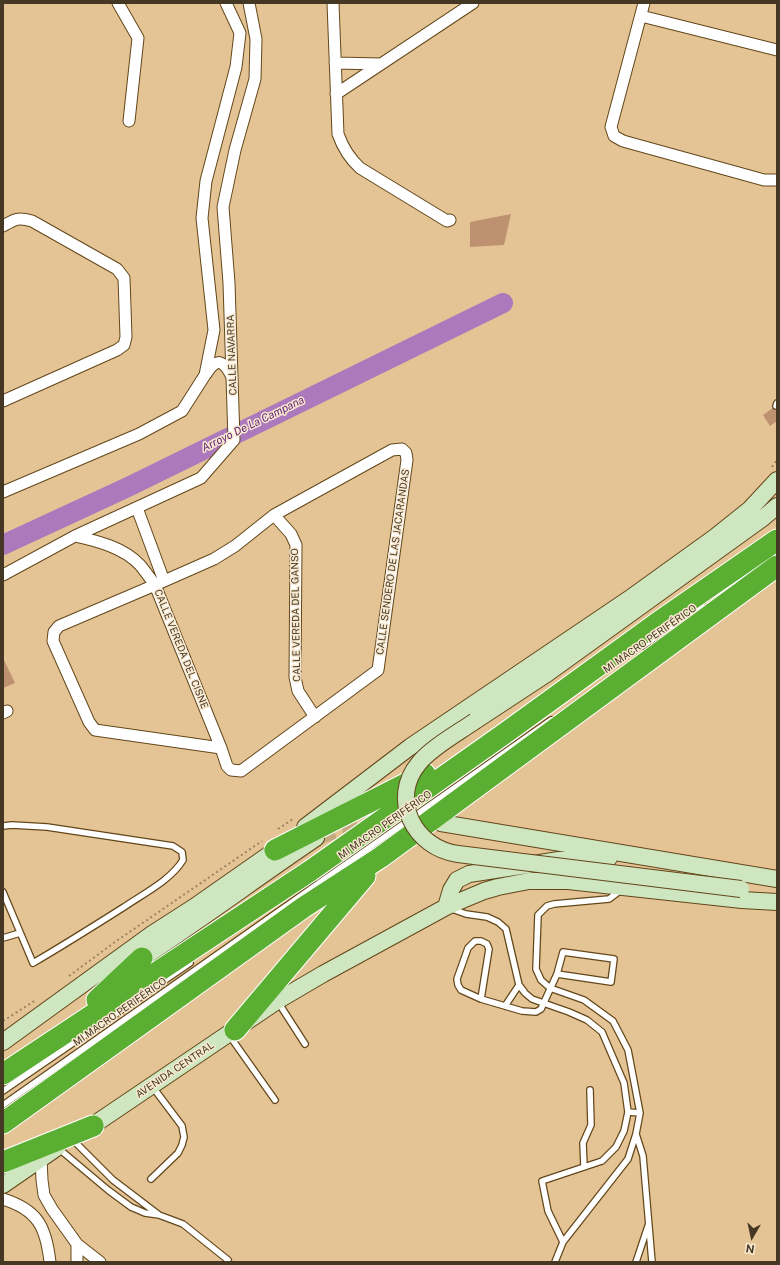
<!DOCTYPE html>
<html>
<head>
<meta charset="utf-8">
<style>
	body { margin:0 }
	#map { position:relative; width:780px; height:1265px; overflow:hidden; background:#e4c495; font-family:"Public Sans",sans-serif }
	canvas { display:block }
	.frame { position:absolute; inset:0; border:4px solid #443824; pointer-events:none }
	.north { position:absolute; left:732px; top:1217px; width:40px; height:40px; -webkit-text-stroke:3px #f8e8d0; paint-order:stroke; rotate:189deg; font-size:11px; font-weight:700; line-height:16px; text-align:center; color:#443824 }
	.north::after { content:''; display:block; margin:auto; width:14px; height:18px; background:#443824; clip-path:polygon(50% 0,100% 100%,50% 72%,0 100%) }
</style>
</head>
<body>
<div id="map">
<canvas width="780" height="1265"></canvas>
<div class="frame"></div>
<div class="north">N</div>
</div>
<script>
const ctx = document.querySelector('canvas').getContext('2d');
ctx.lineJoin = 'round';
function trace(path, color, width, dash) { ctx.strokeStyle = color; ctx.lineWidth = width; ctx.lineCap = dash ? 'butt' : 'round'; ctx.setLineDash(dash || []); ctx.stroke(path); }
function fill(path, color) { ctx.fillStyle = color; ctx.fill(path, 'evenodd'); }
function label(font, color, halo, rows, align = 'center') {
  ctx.font = font + ' "Public Sans",sans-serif'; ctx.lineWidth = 3; ctx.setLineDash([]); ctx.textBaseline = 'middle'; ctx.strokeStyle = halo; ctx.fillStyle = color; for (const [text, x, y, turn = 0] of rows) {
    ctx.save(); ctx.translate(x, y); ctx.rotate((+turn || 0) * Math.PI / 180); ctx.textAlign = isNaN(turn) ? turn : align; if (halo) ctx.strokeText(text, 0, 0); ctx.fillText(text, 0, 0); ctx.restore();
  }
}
trace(new Path2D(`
	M 3,545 L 128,487 L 503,303`), '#ac79bd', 20);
fill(new Path2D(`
	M 511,214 L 504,245 L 470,247 L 470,222 Z
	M 777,405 L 777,421 L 770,426 L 763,415 Z
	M 3,658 L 15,683 L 3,688 Z`), '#be9170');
trace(new Path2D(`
	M 319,836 L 351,826 L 380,820`), '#c4a87e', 16, [16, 8]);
const lane = new Path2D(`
	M 776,406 L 777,403
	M 643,646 L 702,605
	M 3,826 L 12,825 L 47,827 L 173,846 L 182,852 L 183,860 C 171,880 143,894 124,907 C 94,926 64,945 33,963 L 3,892
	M 452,909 L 466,914 L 487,917 L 498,922 L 506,929 L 519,985 L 525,993 L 532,999 L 569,1012 L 587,1020 L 602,1032 L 624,1083 L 628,1112 L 624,1131 L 616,1147 L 602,1161 L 542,1181 L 548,1211 L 563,1242 L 628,1159 L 636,1134 L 640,1113 L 628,1050 L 613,1021 L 584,1000 L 550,988 L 541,980 L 536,969 L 538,915 L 547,906 L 554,904 L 609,899 L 621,890
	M 3,938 L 20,933
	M 481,999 L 489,949 L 487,944 L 481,941 L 475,941 L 468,948 L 457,979 L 458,985 L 461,990 L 481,999 L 522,1011 L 536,1012 L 541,1009 L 557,974 L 611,982 L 614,959 L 563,952 L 557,974
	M 278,1002 L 305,1044
	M 505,1006 L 519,985
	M 229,1035 L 275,1100
	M 3,1091 L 190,963
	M 3,1105 L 551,720
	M 628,1112 L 640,1113
	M 636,1134 L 643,1156 L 652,1262
	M 72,1139 L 113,1180 L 142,1202 L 159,1215 L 183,1224 L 228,1260
	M 58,1148 L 108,1190 L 131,1207 L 145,1213 L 159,1215
	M 584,1167 L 583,1143 L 591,1125 L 590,1090
	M 151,1179 L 178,1153 L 182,1145 L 184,1137 L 182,1126 L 152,1086
	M 555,1262 L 563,1242
	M 636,1262 L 648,1226`);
const street = new Path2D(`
	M 118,3 L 138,38 L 129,121
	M 333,3 L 338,134 C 343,148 349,158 360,168 L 447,221 L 450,220
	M 644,3 L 611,127 L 614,136 L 623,141 L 764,180 L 777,180
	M 641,16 L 777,50
	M 335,63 L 381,64
	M 336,94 L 473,3
	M 3,226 C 15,219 18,217 32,221 L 117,269 L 124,278 L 126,337 L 124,345 L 117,350 L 3,401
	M 206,374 C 217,356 224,361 232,377
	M 3,492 L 139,434 L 182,411 L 205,375 L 214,330 L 202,218 L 206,181 L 236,67 L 240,33 L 226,3
	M 137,508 L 164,581
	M 274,515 L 291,534 L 296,545 L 295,677 L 298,691 L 315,717
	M 75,536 C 97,541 123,547 140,565 C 145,571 150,578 155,585 L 221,748 L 227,766 L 231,770 L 241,771 L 378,670 L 407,460 L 406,453 L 402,449 L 392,450 L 274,515 L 235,546 L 214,559 L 155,585 L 59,626 L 54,632 L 53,641 L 89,722 L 95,730 L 221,748
	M 3,575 L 75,536 L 201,478 L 234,440 L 229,283 L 223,207 L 235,150 L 255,79 L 256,39 L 249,3
	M 3,713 L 7,711
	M 41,1158 L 42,1180 L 44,1195 L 52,1209 L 77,1244 L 100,1262
	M 3,1199 C 38,1210 46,1227 50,1262
	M 77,1262 L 77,1244`);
const secondary = new Path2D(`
	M 475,721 L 548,673 L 763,518 L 777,506
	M 441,823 L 777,879
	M 305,827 L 410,747 L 629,599 L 715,537 L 750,509 L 777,480
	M 446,907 L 451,890 L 457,880 L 469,874 L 559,860 L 609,858
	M 132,965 C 195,924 254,880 316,838
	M 3,1042 L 152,934 L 194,907 L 284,844
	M 83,1132 L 277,1001 L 323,974 L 446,907 L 484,891 L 498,887 L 529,881 L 568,881 L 742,900 L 777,902
	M 3,1185 L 58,1147`);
const highway = new Path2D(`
	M 275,850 L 425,774
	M 97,1000 L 142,958
	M 235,1030 L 365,876
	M 3,1074 L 310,871 L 504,734 L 660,621 L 777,540
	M 3,1123 L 304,907 L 381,857 L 777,566
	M 3,1162 L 93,1126`);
trace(lane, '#63471a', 8);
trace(street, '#63471a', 13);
trace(secondary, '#63471a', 18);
trace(highway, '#fff', 23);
trace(new Path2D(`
	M 772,467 L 777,460
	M 278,829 L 293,819
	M 69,976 L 115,942 L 262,841
	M 3,1021 L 36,1000`), '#9b8461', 2, [2, 3]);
trace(lane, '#fff', 5.5);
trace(street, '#fff', 11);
trace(secondary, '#cee7c1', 16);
trace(highway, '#5aae31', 21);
const secondaryBridge = new Path2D(`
	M 475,721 C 458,733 432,747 419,763 C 389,799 414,848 458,854 L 741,889`);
trace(secondaryBridge, '#63471a', 18, []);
trace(secondaryBridge, '#cee7c1', 16);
label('10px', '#443824', '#f8e8d0', [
	["CALLE NAVARRA",232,355,-92],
	["CALLE SENDERO DE LAS JACARANDAS",393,562,-82],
	["CALLE VEREDA DEL GANSO",296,615,-91],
	["MI MACRO PERIFÉRICO",650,639,-35],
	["CALLE VEREDA DEL CISNE",181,649,68],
	["MI MACRO PERIFÉRICO",385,825,-35],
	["MI MACRO PERIFÉRICO",120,1012,-35],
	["AVENIDA CENTRAL",175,1070,-34]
]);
label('italic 11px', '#5f1f73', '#f8e8d0', [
	["Arroyo De La Campana",253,424,-26]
]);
</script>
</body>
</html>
